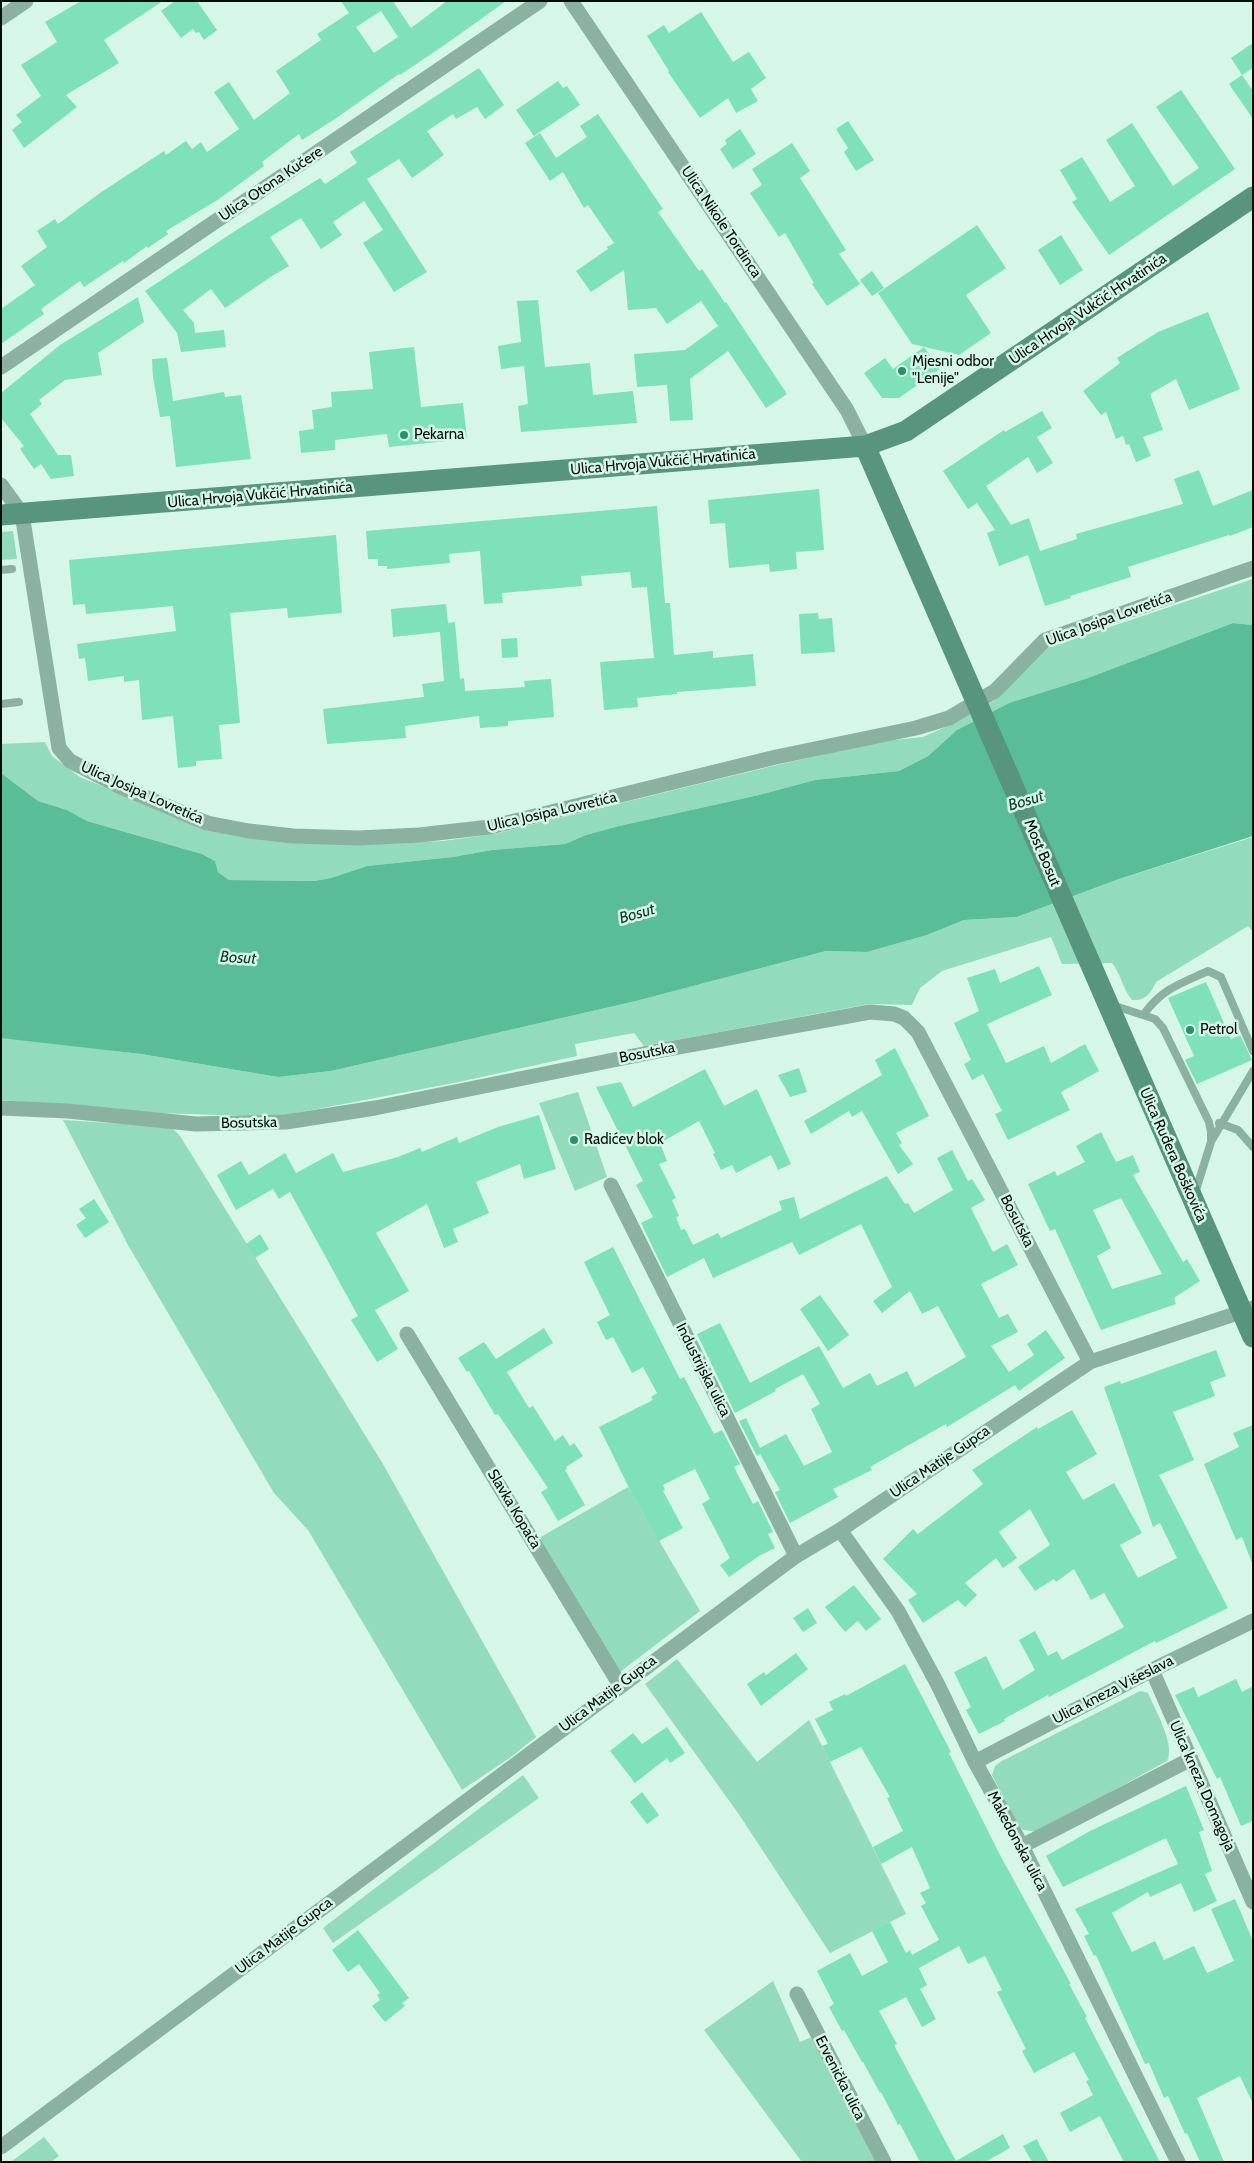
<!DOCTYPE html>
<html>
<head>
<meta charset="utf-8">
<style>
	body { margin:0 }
	#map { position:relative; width:1254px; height:2163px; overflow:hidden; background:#d6f6e8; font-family:Cabin,sans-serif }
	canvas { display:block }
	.frame { position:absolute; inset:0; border:2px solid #050f0a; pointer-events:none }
</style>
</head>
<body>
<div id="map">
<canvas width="1254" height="2163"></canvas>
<div class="frame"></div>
</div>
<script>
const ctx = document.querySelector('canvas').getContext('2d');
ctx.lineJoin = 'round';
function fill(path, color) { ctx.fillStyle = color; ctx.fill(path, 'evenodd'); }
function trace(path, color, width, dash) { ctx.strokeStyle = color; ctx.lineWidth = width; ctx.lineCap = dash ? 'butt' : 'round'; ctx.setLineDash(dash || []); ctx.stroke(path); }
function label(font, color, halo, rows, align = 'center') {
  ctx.font = font + ' Cabin,sans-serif'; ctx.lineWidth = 5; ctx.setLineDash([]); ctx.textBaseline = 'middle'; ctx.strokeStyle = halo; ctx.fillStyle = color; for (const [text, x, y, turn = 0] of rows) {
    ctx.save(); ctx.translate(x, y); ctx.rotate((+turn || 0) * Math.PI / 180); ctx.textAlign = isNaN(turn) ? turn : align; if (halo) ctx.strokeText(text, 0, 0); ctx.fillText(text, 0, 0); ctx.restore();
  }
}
fill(new Path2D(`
	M 13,531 L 17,559 L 1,560 L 1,532 Z
	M 1253,579 L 1253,625 L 1233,623 L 1088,678 L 1009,703 L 957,730 L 928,756 L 899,771 L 815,780 L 759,795 L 619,826 L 586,835 L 565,844 L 492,850 L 453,857 L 367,866 L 331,878 L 314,881 L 229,880 L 218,872 L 215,861 L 202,854 L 87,821 L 67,810 L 38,801 L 1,773 L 1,744 L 45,742 L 52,756 L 80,777 L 190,822 L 348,844 L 443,841 L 494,834 L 777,765 L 883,741 L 923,737 L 952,724 L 994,701 L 1044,649 Z
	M 1253,837 L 1253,932 L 1248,926 L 1156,982 C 1151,993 1146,1001 1132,1000 C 1123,989 1121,975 1112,963 L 1062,964 L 1051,937 L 942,971 L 920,988 L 912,1005 L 869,1004 L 644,1046 L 634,1033 L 575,1044 L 577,1056 L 459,1082 L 286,1115 L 252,1116 L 155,1113 L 1,1100 L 1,1037 L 141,1054 L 278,1077 L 331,1071 L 636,1001 L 826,951 L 867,952 L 927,935 L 964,920 L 1017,917 L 1119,879 Z
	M 578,1092 L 607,1177 L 575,1191 L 539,1103 Z
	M 63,1120 L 171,1127 L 180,1136 L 383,1464 L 536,1737 L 511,1757 L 462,1790 L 308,1530 L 274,1493 L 128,1245 Z
	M 628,1487 L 700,1611 L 620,1672 L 539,1538 Z
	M 677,1659 L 757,1762 L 809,1720 L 906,1914 L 830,1953 L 738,1813 L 645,1684 Z
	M 1140,1691 L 1148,1693 C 1155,1710 1176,1745 1167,1761 L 1038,1832 L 1023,1830 L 1017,1824 L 992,1775 L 995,1766 L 1002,1761 Z
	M 523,1775 L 539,1798 L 333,1943 L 323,1928 Z
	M 773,1981 L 800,2042 L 812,2037 L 876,2162 L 802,2162 L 704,2030 Z
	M 44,2137 L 59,2156 L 51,2162 L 11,2162 Z`), '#92dbbd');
fill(new Path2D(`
	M 1233,623 L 1253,625 L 1253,836 L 1119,879 L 1017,917 L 964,920 L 927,935 L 867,952 L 826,951 L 636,1001 L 331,1071 L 278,1077 L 141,1054 L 1,1038 L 1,773 L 38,801 L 67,810 L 87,821 L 202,854 L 215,861 L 218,872 L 229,880 L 314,881 L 331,878 L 367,866 L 453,857 L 492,850 L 565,844 L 586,835 L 619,826 L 759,795 L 815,780 L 899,771 L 928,756 L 957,730 L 1009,703 L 1088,678 Z`), '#59bd98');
fill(new Path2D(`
	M 81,1 L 163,1 L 104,40 L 119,63 L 66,95 L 77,107 L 24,148 L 12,130 L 22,122 L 16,115 L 41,96 L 21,65 L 57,42 L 45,22 Z
	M 175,1 L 197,1 L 217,30 L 204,40 L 199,32 L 196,33 L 193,29 L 181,38 L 161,11 Z
	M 341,1 L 395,1 L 394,3 L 411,28 L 447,1 L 506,1 L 446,44 L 400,75 L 399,74 L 335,119 L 302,140 L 299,134 L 262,162 L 264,166 L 219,199 L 166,231 L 168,234 L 148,248 L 147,246 L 124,263 L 123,261 L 84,287 L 80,281 L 41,309 L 44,314 L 1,344 L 1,309 L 35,285 L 21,266 L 47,247 L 37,231 L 55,219 L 58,224 L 100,193 L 164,151 L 166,155 L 186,141 L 192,149 L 201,142 L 207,152 L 239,129 L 214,92 L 229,82 L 254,120 L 290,93 L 276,71 L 321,40 L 317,34 L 349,13 ZM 381,11 L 398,37 L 374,53 L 356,27 Z
	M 701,12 L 733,62 L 749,52 L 766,78 L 751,89 L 758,101 L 736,113 L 728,98 L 700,118 L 668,72 L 669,71 L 647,36 L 664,25 L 669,33 Z
	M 1253,43 L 1253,68 L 1242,75 L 1231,58 Z
	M 479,68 L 504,105 L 485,119 L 477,107 L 456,119 L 453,114 L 427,131 L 444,155 L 412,178 L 399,159 L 367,179 L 427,272 L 394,292 L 363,243 L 383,230 L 364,201 L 333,222 L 342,235 L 321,249 L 301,218 L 270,237 L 289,266 L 272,276 L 225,308 L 211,289 L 183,310 L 194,323 L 195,333 L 224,330 L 226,347 L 181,352 L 177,333 L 145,291 L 235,231 L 320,178 L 325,184 L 357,163 L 350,152 Z
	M 1242,75 L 1253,91 L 1253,119 L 1229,84 Z
	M 558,81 L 563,88 L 567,86 L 580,105 L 534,136 L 516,110 Z
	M 1181,90 L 1235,169 L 1109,255 L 1072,202 L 1077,199 L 1060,170 L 1082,157 L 1110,202 L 1135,186 L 1106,140 L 1132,123 L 1173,186 L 1199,168 L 1156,107 Z
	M 598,114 L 663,209 L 658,212 L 699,271 L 702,269 L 725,303 L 726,302 L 787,394 L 766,408 L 728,351 L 690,379 L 693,420 L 670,421 L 667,385 L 637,387 L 634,354 L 685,350 L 718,326 L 701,301 L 667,324 L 656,308 L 628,310 L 624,270 L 591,292 L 576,271 L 608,249 L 607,247 L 614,243 L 588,205 L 584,208 L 563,172 L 550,181 L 525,143 L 540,133 L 556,158 L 587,137 L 580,126 Z
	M 848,121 L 874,160 L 856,171 L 844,152 L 848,148 L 836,129 Z
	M 740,129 L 756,154 L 733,169 L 720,149 L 727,144 L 725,140 Z
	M 792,143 L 810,171 L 800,178 L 846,250 L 839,254 L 860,284 L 827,306 L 812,284 L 814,283 L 785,233 L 779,237 L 750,193 L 762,185 L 752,169 Z
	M 977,225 L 1006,268 L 966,295 L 991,333 L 959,355 L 912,344 L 878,293 Z
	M 1061,235 L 1083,270 L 1060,285 L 1038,250 Z
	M 872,271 L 884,288 L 872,296 L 860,280 Z
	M 138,297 L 144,322 L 98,353 L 102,375 L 65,380 L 39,400 L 42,404 L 30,414 L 58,455 L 71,455 L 74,476 L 51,479 L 41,464 L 34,469 L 20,449 L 24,446 L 1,418 L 1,393 L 60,345 Z
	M 538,300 L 545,367 L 590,363 L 593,395 L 633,391 L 637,423 L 521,432 L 518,406 L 528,404 L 524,366 L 501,369 L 498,346 L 521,342 L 517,301 Z
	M 1208,312 L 1240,389 L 1189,410 L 1176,379 L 1150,394 L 1163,430 L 1143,437 L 1151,456 L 1136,462 L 1129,444 L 1126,445 L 1123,436 L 1116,439 L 1106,412 L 1101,415 L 1083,391 L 1120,363 L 1117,358 L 1158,332 Z
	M 414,347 L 421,407 L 463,403 L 467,439 L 389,447 L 387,434 L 335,440 L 335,450 L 301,453 L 299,431 L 314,429 L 312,410 L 332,407 L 331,392 L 373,389 L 369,352 Z
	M 924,347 L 940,369 L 899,398 L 882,398 L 864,373 L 885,358 L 893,369 Z
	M 167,358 L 173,401 L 224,392 L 225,397 L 241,395 L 251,459 L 176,467 L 170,416 L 160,417 L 153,377 L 152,359 Z
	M 1042,411 L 1052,428 L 1037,437 L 1053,463 L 1037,473 L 1028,457 L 986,486 L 1011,525 L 1029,518 L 1040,551 L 1077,539 L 1076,534 L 1183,504 L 1174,479 L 1199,470 L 1213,506 L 1253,490 L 1253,527 L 1230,536 L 1229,535 L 1128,567 L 1131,577 L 1070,596 L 1071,598 L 1045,606 L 1028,555 L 999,566 L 987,533 L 995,530 L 977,503 L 968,509 L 943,471 L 1004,430 L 1005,432 Z
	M 819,489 L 824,550 L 796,552 L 797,569 L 770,572 L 769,564 L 729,568 L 725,523 L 710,524 L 708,500 Z
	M 657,506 L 665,603 L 670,603 L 674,655 L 713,651 L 713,658 L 753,654 L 756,686 L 677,692 L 677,694 L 637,698 L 638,707 L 604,710 L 600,662 L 654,658 L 647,587 L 632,588 L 630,572 L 581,576 L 582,586 L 502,593 L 503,603 L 484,604 L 480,551 L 449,554 L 450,563 L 387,569 L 387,566 L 378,566 L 378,559 L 368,559 L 366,531 Z
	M 336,535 L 342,613 L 288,618 L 287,608 L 230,613 L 240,723 L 219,725 L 222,759 L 196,761 L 196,766 L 178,768 L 173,716 L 142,720 L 139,680 L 124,682 L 124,676 L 88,681 L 85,658 L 79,659 L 77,644 L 176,631 L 173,606 L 86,614 L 85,604 L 73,605 L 69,560 Z
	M 446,604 L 448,623 L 455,622 L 460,679 L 464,678 L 465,691 L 525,687 L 524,681 L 551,679 L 554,717 L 508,721 L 508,726 L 480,728 L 479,716 L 405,726 L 406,738 L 327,744 L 323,709 L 424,697 L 422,684 L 444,681 L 440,632 L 393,637 L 391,609 Z
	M 818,613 L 819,619 L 832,618 L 835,652 L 801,654 L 799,614 Z
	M 517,638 L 518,657 L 502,658 L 501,639 Z
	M 1039,966 L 1052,995 L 987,1024 L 1006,1063 L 1044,1046 L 1051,1063 L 1085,1044 L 1099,1071 L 1061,1092 L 1070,1110 L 1008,1140 L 995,1114 L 1002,1111 L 983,1074 L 972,1080 L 964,1064 L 971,1060 L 954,1023 L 979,1011 L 967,978 L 995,969 L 1000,983 Z
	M 1206,982 L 1231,1039 L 1240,1035 L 1252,1060 L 1197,1084 L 1185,1060 L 1194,1056 L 1168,998 Z
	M 895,1048 L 929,1116 L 896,1133 L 902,1143 L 899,1145 L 913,1164 L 898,1174 L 862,1111 L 852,1117 L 849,1111 L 811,1134 L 804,1121 L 882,1075 L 875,1060 Z
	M 799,1068 L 807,1092 L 790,1097 L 778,1075 Z
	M 705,1069 L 724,1106 L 757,1089 L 791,1164 L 778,1170 L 771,1155 L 736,1173 L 732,1165 L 721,1170 L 713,1154 L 715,1153 L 699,1121 L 660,1143 L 667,1161 L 659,1164 L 676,1198 L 672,1200 L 679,1216 L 676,1217 L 681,1230 L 685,1229 L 693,1245 L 718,1233 L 721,1238 L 782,1210 L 779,1201 L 794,1197 L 800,1219 L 887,1176 L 905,1204 L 908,1203 L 914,1213 L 953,1190 L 937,1158 L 952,1150 L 968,1181 L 972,1179 L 985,1200 L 971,1208 L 993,1252 L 1007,1244 L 1018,1265 L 981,1284 L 999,1318 L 1008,1314 L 1018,1332 L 991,1346 L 1009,1372 L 1034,1355 L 1027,1344 L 1046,1330 L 1065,1358 L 1019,1391 L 1015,1385 L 947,1427 L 946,1424 L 870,1467 L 872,1470 L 833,1489 L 838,1497 L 790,1523 L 775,1492 L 780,1490 L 760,1454 L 757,1456 L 739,1421 L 746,1418 L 760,1448 L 786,1434 L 804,1466 L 832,1452 L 811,1409 L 820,1404 L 803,1374 L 775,1389 L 776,1391 L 735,1413 L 697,1334 L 720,1323 L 750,1383 L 819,1346 L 843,1388 L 870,1373 L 877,1386 L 907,1371 L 915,1387 L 966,1357 L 938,1306 L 922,1314 L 910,1291 L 882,1313 L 873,1301 L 892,1287 L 861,1224 L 799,1255 L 792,1242 L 713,1278 L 704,1258 L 667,1277 L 641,1223 L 653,1217 L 636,1185 L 643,1181 L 596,1087 L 621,1082 L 633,1107 Z
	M 539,1115 L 556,1169 L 524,1179 L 520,1164 L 476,1182 L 489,1213 L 453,1229 L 458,1242 L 444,1248 L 427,1204 L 376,1233 L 409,1291 L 375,1310 L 398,1349 L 377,1362 L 351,1320 L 358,1316 L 290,1192 L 279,1199 L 273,1189 L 236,1210 L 217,1175 L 241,1161 L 249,1175 L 285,1153 L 296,1173 L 333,1153 L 343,1172 L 398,1157 L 420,1148 L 422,1152 L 457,1137 L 459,1143 L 498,1127 Z
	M 1101,1132 L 1116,1162 L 1133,1155 L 1140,1172 L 1133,1175 L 1183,1262 L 1187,1259 L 1200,1281 L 1174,1298 L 1176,1304 L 1101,1330 L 1055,1229 L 1050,1231 L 1028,1184 L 1055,1171 L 1057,1176 L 1085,1162 L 1076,1146 ZM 1121,1198 L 1162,1274 L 1112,1289 L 1097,1256 L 1111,1248 L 1093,1210 Z
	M 94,1199 L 109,1222 L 85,1238 L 76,1225 L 86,1218 L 79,1209 Z
	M 260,1234 L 269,1249 L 255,1258 L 246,1244 Z
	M 613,1247 L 680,1379 L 684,1377 L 714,1434 L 722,1430 L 740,1464 L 734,1467 L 753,1504 L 758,1501 L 773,1532 L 768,1534 L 775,1548 L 759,1556 L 729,1577 L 720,1565 L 730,1558 L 702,1504 L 710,1499 L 695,1469 L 663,1485 L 665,1490 L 663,1491 L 683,1528 L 659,1541 L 632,1494 L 599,1427 L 653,1400 L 651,1397 L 657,1393 L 643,1367 L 632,1373 L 613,1337 L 606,1340 L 597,1322 L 610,1315 L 584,1262 Z
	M 820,1295 L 849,1335 L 828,1351 L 800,1309 Z
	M 544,1328 L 553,1343 L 507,1372 L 529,1408 L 533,1406 L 555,1441 L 563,1435 L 570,1446 L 574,1443 L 583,1456 L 566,1467 L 567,1469 L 565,1470 L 585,1505 L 558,1521 L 541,1492 L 548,1488 L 498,1414 L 495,1415 L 469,1371 L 467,1372 L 458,1358 L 484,1342 L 496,1359 Z
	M 1216,1350 L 1226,1376 L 1210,1382 L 1215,1396 L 1173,1412 L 1194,1460 L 1159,1475 L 1228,1608 L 1156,1643 L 1155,1641 L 1049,1697 L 1048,1695 L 1004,1719 L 1005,1721 L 979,1734 L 966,1710 L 971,1707 L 954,1672 L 986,1656 L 1003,1690 L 1035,1670 L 1019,1640 L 1035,1631 L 1048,1656 L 1057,1651 L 1062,1660 L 1124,1627 L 1104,1593 L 1091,1600 L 1074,1569 L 1056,1582 L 1054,1579 L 1035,1591 L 1018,1567 L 1050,1545 L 1030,1509 L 999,1532 L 1017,1558 L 1003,1568 L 996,1558 L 965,1583 L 977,1595 L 965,1607 L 958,1600 L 923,1623 L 908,1600 L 917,1594 L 883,1559 L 913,1529 L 918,1534 L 983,1484 L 972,1470 L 1037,1427 L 1038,1429 L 1072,1410 L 1097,1454 L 1066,1472 L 1083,1500 L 1114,1483 L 1142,1533 L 1120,1545 L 1138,1578 L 1177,1558 L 1160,1523 L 1153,1527 L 1104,1387 L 1120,1381 L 1121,1384 Z
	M 1253,1425 L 1253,1563 L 1252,1563 L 1242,1537 L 1236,1540 L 1204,1464 L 1239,1447 L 1233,1433 Z
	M 854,1585 L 881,1619 L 866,1631 L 858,1621 L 845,1632 L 825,1607 Z
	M 808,1608 L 817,1623 L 803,1632 L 793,1618 Z
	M 796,1653 L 808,1669 L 761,1706 L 747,1684 L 764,1672 L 766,1675 Z
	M 905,1664 L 951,1752 L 949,1753 L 1000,1855 L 1071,1984 L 1069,1984 L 1087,2017 L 1085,2018 L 1160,2162 L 1124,2162 L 1100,2116 L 1070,2132 L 1060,2113 L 1093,2095 L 1086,2081 L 1089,2080 L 1074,2052 L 1034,2073 L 1022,2051 L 1026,2049 L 997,1992 L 1002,1990 L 985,1956 L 968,1964 L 959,1946 L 919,1968 L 927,1985 L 920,1989 L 936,2019 L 922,2027 L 906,1997 L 879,2011 L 897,2044 L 894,2045 L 956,2161 L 1003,2134 L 1010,2148 L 985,2162 L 920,2162 L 900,2124 L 898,2125 L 881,2092 L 880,2093 L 863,2062 L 862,2062 L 844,2030 L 842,2031 L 829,2007 L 834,2004 L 817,1971 L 850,1953 L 862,1976 L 888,1962 L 872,1931 L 890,1922 L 906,1953 L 910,1950 L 912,1955 L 939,1940 L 921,1906 L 926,1903 L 920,1893 L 930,1888 L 912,1847 L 881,1864 L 873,1847 L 903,1831 L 887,1798 L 890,1797 L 861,1747 L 830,1762 L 822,1746 L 828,1744 L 815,1719 L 833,1710 L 829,1702 L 845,1694 L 846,1696 Z
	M 1236,1679 L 1242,1692 L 1253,1686 L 1253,1821 L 1241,1826 L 1220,1777 L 1217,1779 L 1175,1695 L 1194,1687 L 1198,1697 Z
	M 667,1727 L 685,1753 L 670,1763 L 667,1758 L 635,1783 L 610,1751 L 633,1733 L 642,1744 Z
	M 1186,1786 L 1204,1830 L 1199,1832 L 1212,1871 L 1205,1874 L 1217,1901 L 1194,1912 L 1181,1883 L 1150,1897 L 1148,1892 L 1112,1913 L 1132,1952 L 1155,1941 L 1164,1960 L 1194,1946 L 1207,1973 L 1234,1961 L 1211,1909 L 1235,1899 L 1253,1941 L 1253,2104 L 1240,2076 L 1197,2098 L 1224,2162 L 1200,2162 L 1187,2133 L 1185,2134 L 1168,2096 L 1164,2098 L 1149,2063 L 1145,2064 L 1096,1955 L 1094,1956 L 1084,1936 L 1089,1934 L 1075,1909 L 1178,1864 L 1166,1838 L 1063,1887 L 1046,1856 L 1090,1831 Z
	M 642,1792 L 659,1815 L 647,1824 L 630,1802 Z
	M 358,1930 L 409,1998 L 402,2003 L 405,2006 L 385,2022 L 372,2006 L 380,2000 L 377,1995 L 380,1993 L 359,1964 L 348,1972 L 332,1950 Z
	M 1037,2139 L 1040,2146 L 1049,2162 L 1032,2162 L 1023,2146 Z`), '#7ee1ba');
trace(new Path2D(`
	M 1,570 L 12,569
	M 1,704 L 19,702
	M 1112,1005 L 1155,1019 L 1163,1028 L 1209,1122 L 1211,1132 L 1211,1142 L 1195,1193
	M 1144,1014 C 1163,988 1180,984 1208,971 L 1221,977 L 1253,1051
	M 1219,1123 L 1238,1130 L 1253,1147
	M 1212,1140 L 1253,1071`), '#8bb2a1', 8);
trace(new Path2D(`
	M 571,1 L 847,410 L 865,446
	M 1,18 L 26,1
	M 1,367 L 540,1
	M 1,485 L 22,514 L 59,748 L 70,761 L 121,787 L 207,823 L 249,831 L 293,836 L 359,838 L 419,835 L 490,827 L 776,757 L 916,728 L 949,718 L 995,691 L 1045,640 L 1253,568
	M 1,1108 L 68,1111 L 196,1124 L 286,1122 L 375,1108 L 663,1050 L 870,1012 L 894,1014 L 904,1018 L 918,1032 L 1090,1362
	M 611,1185 L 796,1556
	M 407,1334 L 620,1685
	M 840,1530 L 898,1611 L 938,1685 L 975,1762 L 1022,1846 L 1178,2162
	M 1152,1670 L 1253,1902
	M 975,1762 L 1152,1670 L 1253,1621
	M 1022,1846 L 1191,1759
	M 797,1994 L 884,2162
	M 1,2147 L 796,1556 L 840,1530 L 1090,1362 L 1253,1308`), '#8bb2a1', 15);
trace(new Path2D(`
	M 865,446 L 1253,1337
	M 1,515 L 865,446 L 906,431 L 1253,197`), '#57957c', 21);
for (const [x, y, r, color] of [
	[902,371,5,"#28906d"],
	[404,435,5,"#28906d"],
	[1190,1030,5,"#28906d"],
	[574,1140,5,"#28906d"]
]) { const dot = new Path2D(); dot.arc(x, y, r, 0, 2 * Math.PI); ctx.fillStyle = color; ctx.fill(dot); trace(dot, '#d6f6e8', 2); }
label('15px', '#050f0a', '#d6f6e8', [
	["Ulica Otona Kučere",271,184,-34],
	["Ulica Nikole Tordinca",721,222,56],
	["Ulica Hrvoja Vukčić Hrvatinića",1088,309,-34],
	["Ulica Hrvoja Vukčić Hrvatinića",663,462,-5],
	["Ulica Hrvoja Vukčić Hrvatinića",260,495,-5],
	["Ulica Josipa Lovretića",1109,619,-20],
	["Ulica Josipa Lovretića",142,793,24],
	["Ulica Josipa Lovretića",552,812,-13],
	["Most Bosut",1042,853,67],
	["Bosutska",647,1053,-11],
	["Bosutska",249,1123,-1],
	["Ulica Ruđera Boškovića",1173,1155,66],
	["Bosutska",1017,1221,63],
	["Industrijska ulica",703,1370,63],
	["Ulica Matije Gupca",940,1462,-34],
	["Slavka Kopača",514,1509,59],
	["Ulica kneza Višeslava",1113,1690,-27],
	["Ulica Matije Gupca",608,1694,-37],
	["Ulica kneza Domagoja",1202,1786,66],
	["Makedonska ulica",1017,1841,62],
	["Ulica Matije Gupca",284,1936,-37],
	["Ervenička ulica",840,2078,63]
]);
label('15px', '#050f0a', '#d6f6e8', [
	["Mjesni odbor",912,362],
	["\"Lenije\"",912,379],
	["Pekarna",414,435],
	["Petrol",1200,1030],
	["Radićev blok",584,1140]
], 'left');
label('italic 16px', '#0e3b2b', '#d6f6e8', [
	["Bosut",1026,801,-17],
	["Bosut",637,914,-16],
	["Bosut",238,958,3]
]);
</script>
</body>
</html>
